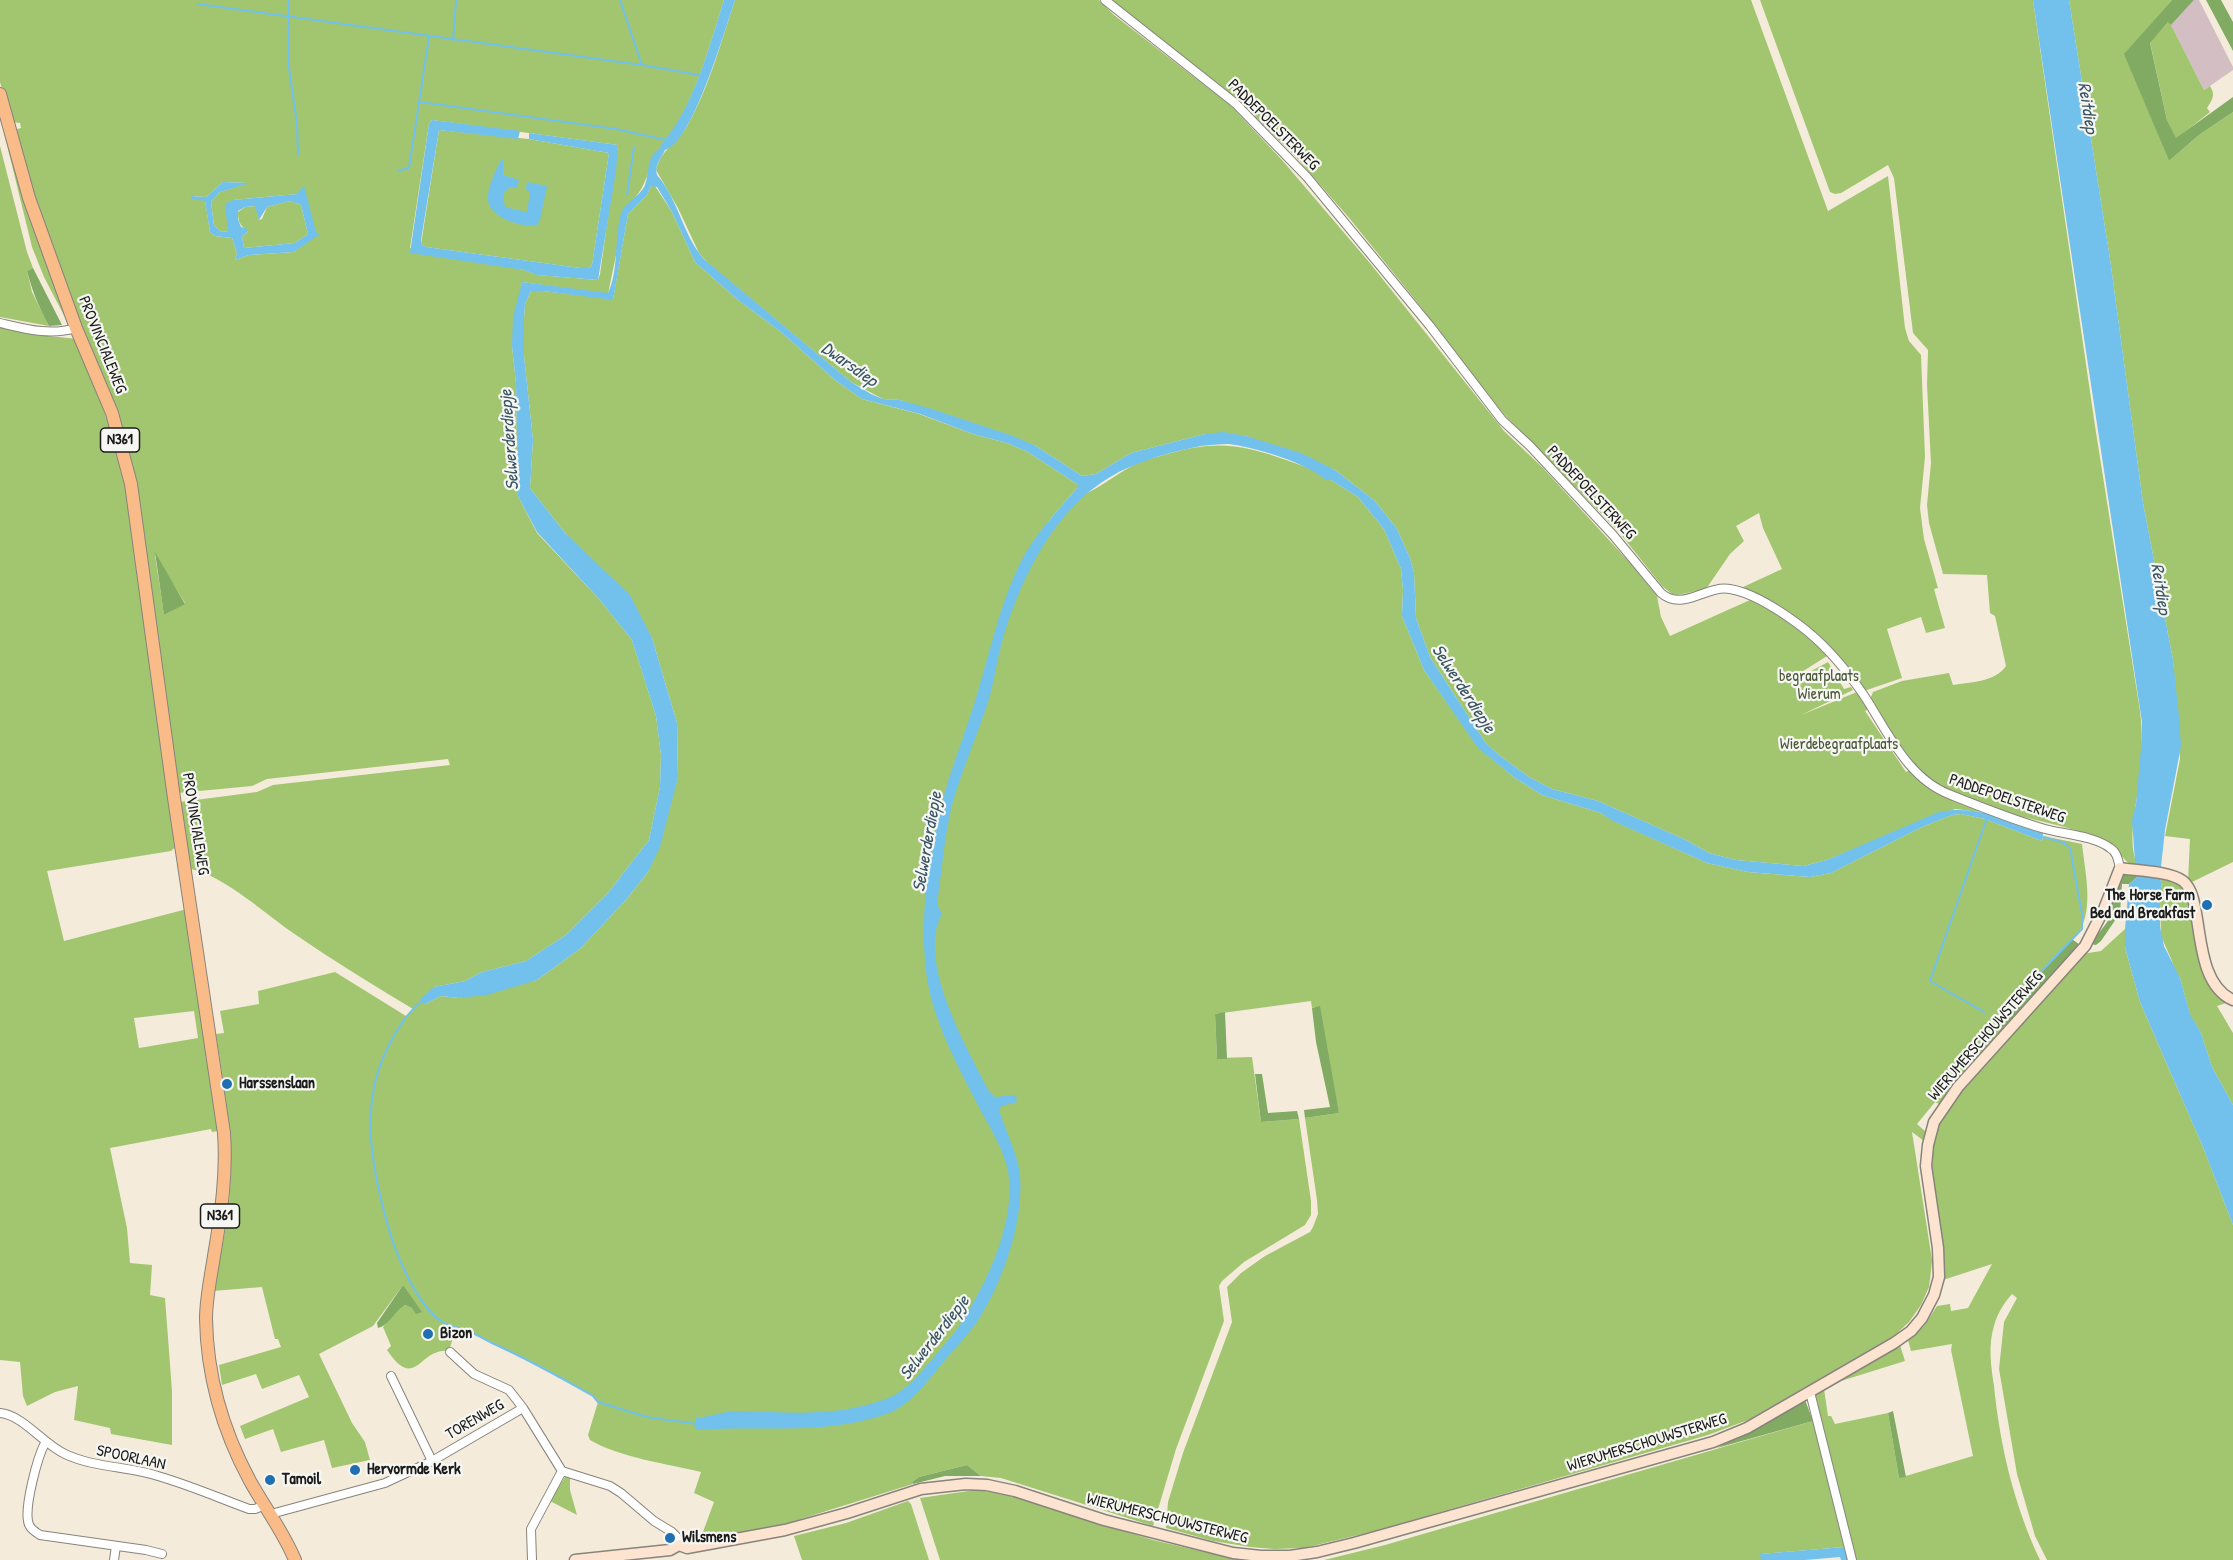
<!DOCTYPE html>
<html>
<head>
<meta charset="utf-8">
<style>
	body { margin:0 }
	canvas { display:block; background:#f4ebdb }
</style>
</head>
<body>
<canvas width="2233" height="1560"></canvas>
<script>
const ctx = document.querySelector('canvas').getContext('2d');
ctx.lineJoin = 'round';
function fill(path, color) { ctx.fillStyle = color; ctx.fill(path, 'evenodd'); }
function trace(path, color, width, dash) { ctx.strokeStyle = color; ctx.lineWidth = width; ctx.lineCap = dash ? 'butt' : 'round'; ctx.setLineDash(dash || []); ctx.stroke(path); }
function label(font, color, halo, rows, align = 'center') {
  ctx.font = font + ' "Patrick Hand",sans-serif'; ctx.lineWidth = 4.5; ctx.setLineDash([]); ctx.textBaseline = 'middle'; ctx.strokeStyle = halo; ctx.fillStyle = color; for (const [text, x, y, turn = 0] of rows) {
    ctx.save(); ctx.translate(x, y); ctx.rotate((+turn || 0) * Math.PI / 180); ctx.textAlign = isNaN(turn) ? turn : align; if (halo) ctx.strokeText(text, 0, 0); ctx.fillText(text, 0, 0); ctx.restore();
  }
}
fill(new Path2D(`
	M 2194,0 L 2199,0 L 2233,67 L 2233,70 L 2204,90 L 2171,25 Z`), '#d2bec3');
fill(new Path2D(`
	M 0,0 L 724,0 C 709,47 694,108 661,146 L 662,148 C 645,167 650,188 626,206 L 608,294 L 522,282 L 512,346 L 516,383 L 518,496 L 537,533 L 600,600 L 632,640 L 656,716 L 661,755 L 660,787 L 649,840 L 608,893 L 566,935 L 526,961 L 482,972 L 465,981 L 434,987 L 425,1004 L 441,996 L 459,998 L 537,980 L 581,948 L 625,901 L 648,872 L 678,777 L 677,723 L 652,638 L 565,533 L 530,488 L 533,440 L 524,356 L 524,319 L 525,304 L 531,291 L 543,291 L 613,299 L 628,214 L 647,195 L 651,186 L 655,186 L 672,212 L 695,262 L 738,300 L 781,332 L 835,380 L 862,399 L 919,414 L 973,434 L 1007,443 L 1028,452 L 1077,484 L 1077,488 L 1051,518 L 1026,555 L 1072,498 C 1093,495 1116,473 1136,464 C 1146,459 1157,457 1167,454 C 1216,440 1241,444 1289,461 C 1302,466 1316,469 1325,479 L 1331,480 L 1358,497 L 1384,529 L 1401,569 L 1403,590 L 1402,616 L 1424,670 L 1479,748 L 1515,778 L 1542,795 L 1601,813 L 1612,820 L 1707,863 L 1748,872 L 1810,877 L 1831,873 L 1922,827 L 1952,815 L 1961,814 L 1985,819 L 2042,841 L 2043,836 L 2082,844 C 2085,872 2094,908 2079,932 L 1992,1022 L 2002,1033 L 1939,1104 L 1935,1102 L 1917,1124 L 1926,1132 L 1924,1141 L 1912,1132 L 1932,1260 L 1931,1271 L 1929,1287 L 1921,1305 L 1909,1322 L 1895,1335 L 1748,1420 L 1708,1435 L 1371,1532 L 1304,1548 L 1274,1549 L 1250,1547 L 1213,1541 L 1166,1528 L 1168,1502 L 1183,1453 L 1232,1322 L 1227,1287 L 1241,1273 L 1265,1256 L 1310,1232 L 1313,1227 L 1318,1214 L 1317,1200 L 1305,1118 L 1339,1113 L 1315,1007 L 1312,1008 L 1311,1001 L 1215,1014 L 1217,1058 L 1252,1057 L 1261,1122 L 1299,1119 L 1311,1201 L 1311,1215 L 1305,1225 L 1244,1262 L 1222,1281 L 1219,1286 L 1224,1321 L 1176,1449 L 1153,1526 L 1001,1478 L 981,1476 L 967,1465 L 919,1477 L 912,1482 L 913,1484 L 788,1523 L 700,1540 L 714,1502 L 694,1493 L 701,1472 C 668,1464 618,1457 590,1440 L 588,1435 L 598,1402 L 593,1396 L 544,1368 L 465,1330 L 456,1328 L 449,1351 C 419,1347 416,1393 387,1350 L 391,1346 L 383,1327 L 400,1307 L 405,1305 L 412,1308 L 403,1285 L 373,1326 L 319,1354 L 352,1423 L 365,1442 L 370,1460 L 332,1468 L 324,1440 L 281,1452 L 273,1429 L 245,1439 L 240,1426 L 309,1397 L 299,1375 L 262,1389 L 256,1374 L 222,1385 L 219,1365 L 281,1347 L 278,1339 L 275,1339 L 262,1287 L 213,1291 C 220,1258 228,1224 230,1191 C 233,1138 224,1086 216,1034 L 224,1033 L 220,1011 L 259,1004 L 258,991 L 335,972 L 406,1016 L 413,1009 C 373,985 334,961 296,935 C 266,915 225,876 191,869 L 180,802 L 257,792 L 273,785 L 450,765 L 448,759 L 267,779 L 252,786 L 178,793 L 139,507 L 30,184 L 14,130 L 21,128 L 20,123 L 11,122 L 0,82 ZM 432,120 L 618,145 L 600,274 L 598,280 L 538,275 L 524,270 L 410,248 L 429,124 ZM 223,182 L 248,183 L 220,192 L 211,202 L 214,225 L 221,232 L 228,231 L 233,200 L 297,194 L 316,233 L 319,233 L 294,252 L 249,255 L 235,260 L 237,253 L 232,238 L 215,236 L 210,232 L 205,200 L 191,196 L 206,197 ZM 155,555 L 185,603 L 164,615 L 164,614 Z
	M 735,0 L 1099,0 L 1114,15 L 1230,105 L 1282,160 L 1369,262 L 1504,431 L 1543,468 L 1630,563 L 1657,596 L 1661,617 L 1670,636 L 1750,600 C 1779,614 1805,633 1827,656 L 1786,682 L 1789,683 L 1828,662 L 1844,689 L 1851,687 L 1853,690 L 1801,715 L 1857,692 L 1869,709 L 1865,711 L 1906,772 L 1911,769 L 1933,789 L 1982,812 L 1955,809 L 1827,860 L 1803,866 L 1736,860 L 1709,853 L 1686,840 L 1598,801 L 1552,789 L 1529,777 L 1499,755 L 1485,742 L 1430,657 L 1416,618 L 1414,573 L 1410,558 L 1397,529 L 1375,501 L 1335,470 L 1246,436 L 1205,434 L 1131,453 L 1096,474 L 1082,476 L 1036,446 L 900,400 L 883,399 L 851,382 L 709,264 L 699,253 L 678,208 L 656,170 C 661,149 677,144 687,126 C 709,88 721,42 735,0 Z
	M 1111,0 L 1751,0 L 1828,211 L 1888,176 L 1905,328 L 1909,341 L 1921,355 L 1925,457 L 1920,508 L 1924,539 L 1938,588 L 1934,589 L 1945,628 L 1926,633 L 1921,617 L 1887,629 L 1902,678 L 1864,691 C 1829,653 1794,603 1741,588 L 1782,569 L 1763,528 L 1759,513 L 1736,526 L 1744,541 L 1730,554 L 1706,589 L 1677,595 L 1672,594 L 1662,586 L 1619,532 L 1496,406 L 1421,307 L 1350,219 L 1296,157 L 1237,99 Z
	M 1760,0 L 2033,0 L 2095,426 L 2140,711 C 2144,741 2141,773 2136,803 C 2133,825 2129,846 2138,867 C 2123,864 2122,852 2111,844 C 2107,840 2097,837 2091,835 C 2036,816 1965,812 1921,772 C 1900,753 1885,725 1869,702 L 1873,692 L 1902,681 L 1949,673 L 1953,685 C 1971,682 1995,682 2006,666 L 1995,616 L 1990,613 L 1987,575 L 1943,574 L 1929,523 L 1927,505 L 1931,463 L 1927,385 L 1928,350 L 1913,333 L 1894,178 L 1888,165 L 1841,193 L 1835,194 L 1830,192 Z
	M 2069,0 L 2172,0 L 2125,54 L 2169,161 L 2199,135 L 2233,112 L 2233,862 L 2190,883 L 2188,881 L 2190,839 L 2165,836 L 2180,759 L 2173,660 L 2143,503 L 2110,259 Z
	M 2169,21 L 2204,90 L 2210,86 C 2216,95 2212,100 2207,108 L 2210,112 L 2176,139 L 2167,120 L 2150,42 Z
	M 439,130 L 529,139 L 609,153 L 592,265 L 589,268 L 580,268 L 426,247 L 421,244 Z
	M 6,131 L 68,323 L 44,277 L 32,247 L 4,133 Z
	M 0,146 L 27,252 L 33,268 L 27,271 L 32,292 L 49,326 L 0,317 Z
	M 290,201 L 301,205 L 308,234 L 295,243 L 244,248 L 242,237 L 248,231 C 240,226 238,221 238,212 L 245,207 L 256,206 L 259,220 L 262,219 L 267,207 Z
	M 0,327 L 38,335 L 78,339 L 122,462 L 130,505 L 177,846 L 171,851 L 47,871 L 64,941 L 187,909 L 218,1131 L 212,1132 L 211,1129 L 110,1148 L 127,1228 L 130,1263 L 152,1265 L 150,1295 L 165,1298 L 172,1391 L 172,1445 L 111,1434 L 110,1428 L 74,1420 L 78,1386 L 55,1392 L 27,1406 L 23,1396 L 20,1362 L 0,1360 ZM 194,1011 L 198,1038 L 139,1048 L 134,1018 Z
	M 2160,876 C 2168,878 2179,882 2184,889 C 2190,899 2190,915 2192,926 C 2196,949 2210,988 2226,1003 L 2217,1006 L 2233,1033 L 2233,1105 L 2212,1067 L 2201,1033 L 2190,1015 L 2180,978 L 2173,967 L 2172,961 L 2161,936 L 2160,898 L 2162,889 Z
	M 2125,929 L 2125,947 L 2140,1002 L 2203,1147 L 2233,1225 L 2233,1560 L 2047,1560 L 2035,1536 L 2017,1474 L 1999,1369 L 2004,1322 L 2017,1298 L 2012,1294 C 2004,1303 1997,1314 1994,1326 C 1988,1345 1991,1367 1994,1386 C 2000,1446 2014,1505 2040,1560 L 1855,1560 L 1813,1396 L 1824,1389 L 1828,1416 L 1831,1416 L 1835,1424 L 1888,1413 L 1899,1478 L 1973,1456 L 1951,1350 L 1952,1344 L 1911,1351 L 1908,1340 L 1924,1326 L 1937,1306 L 1950,1304 L 1951,1311 L 1968,1308 L 1992,1264 L 1943,1280 C 1948,1237 1928,1194 1931,1151 C 1932,1139 1937,1127 1940,1115 L 2082,954 L 2101,951 Z
	M 1900,1345 L 1905,1361 L 1841,1381 Z
	M 1813,1421 L 1844,1547 L 1761,1554 L 1761,1560 L 1324,1560 L 1385,1545 Z
	M 565,1477 L 570,1478 L 570,1490 L 577,1515 L 550,1501 Z
	M 975,1490 L 1005,1494 L 1153,1540 L 1239,1560 L 940,1560 L 920,1498 Z
	M 908,1501 L 911,1504 L 929,1560 L 802,1560 L 794,1536 L 846,1523 Z`), '#a2c670');
fill(new Path2D(`
	M 2172,0 L 2194,0 L 2171,25 L 2168,22 L 2150,43 L 2167,120 L 2176,138 L 2233,97 L 2233,112 L 2199,135 L 2169,161 L 2124,54 Z
	M 2206,0 L 2221,0 L 2233,22 L 2233,51 Z
	M 33,268 L 62,325 L 49,326 C 39,307 32,291 27,271 Z
	M 155,552 L 185,604 L 164,615 Z
	M 2130,873 L 2137,874 L 2136,878 L 2129,884 L 2122,884 L 2120,913 L 2101,941 L 2096,945 L 2090,944 C 2096,935 2105,927 2110,917 C 2116,903 2109,877 2130,873 Z
	M 2072,939 L 2080,945 L 2002,1033 L 1992,1022 Z
	M 1320,1006 L 1339,1113 L 1305,1118 L 1304,1110 L 1330,1107 L 1316,1042 L 1312,1008 Z
	M 1225,1012 L 1227,1059 L 1217,1059 L 1215,1014 Z
	M 1255,1074 L 1262,1074 L 1268,1113 L 1297,1111 L 1299,1119 L 1261,1122 Z
	M 403,1285 L 422,1312 L 416,1314 L 412,1308 L 405,1305 C 394,1311 390,1325 378,1328 L 377,1323 Z
	M 1805,1400 L 1813,1421 L 1717,1448 Z
	M 1893,1411 L 1906,1477 L 1899,1478 L 1888,1413 Z
	M 967,1465 L 981,1476 L 945,1476 L 913,1484 L 912,1482 L 919,1477 Z`), '#81ab62');
fill(new Path2D(`
	M 724,0 L 735,0 C 725,29 693,142 665,150 C 661,159 654,165 657,175 C 679,200 683,237 705,260 L 851,382 L 871,394 L 883,399 L 900,400 L 935,410 L 1013,436 L 1036,446 L 1082,476 L 1096,474 L 1131,453 L 1205,434 L 1223,432 L 1246,436 L 1301,453 L 1335,470 L 1375,501 L 1397,529 L 1410,558 L 1414,573 L 1416,618 L 1430,657 L 1485,742 L 1499,755 L 1529,777 L 1552,789 L 1598,801 L 1686,840 L 1709,853 L 1736,860 L 1803,866 L 1827,860 L 1939,812 C 1977,804 2009,821 2043,833 L 2042,841 L 1985,819 L 1961,814 L 1952,815 L 1922,827 L 1831,873 L 1810,877 L 1748,872 L 1707,863 L 1611,820 L 1601,813 L 1542,795 L 1515,778 L 1478,748 L 1424,670 L 1402,616 L 1403,590 L 1401,569 L 1384,529 L 1358,497 L 1331,480 L 1325,480 C 1311,464 1251,446 1228,444 C 1219,444 1210,445 1201,446 C 1181,450 1159,455 1140,463 C 1065,489 1026,565 1004,635 C 997,657 995,680 988,702 C 977,736 962,770 952,805 C 944,837 942,871 937,904 L 942,914 C 916,961 967,1048 989,1091 L 995,1097 L 1016,1095 L 1017,1102 L 1002,1106 L 999,1110 C 1005,1129 1018,1155 1020,1175 C 1024,1223 1002,1285 975,1325 C 966,1337 955,1348 946,1359 C 929,1379 911,1406 886,1414 C 823,1436 762,1425 697,1430 L 695,1427 L 696,1418 C 710,1417 723,1411 737,1411 C 791,1412 833,1418 886,1399 C 906,1392 921,1372 935,1356 C 943,1345 954,1335 961,1323 C 987,1283 1017,1220 1008,1171 C 1004,1151 991,1129 981,1111 C 957,1064 928,1014 925,960 C 921,907 929,850 943,799 C 953,762 968,727 978,691 C 992,645 1002,596 1025,554 C 1039,530 1059,509 1077,488 L 1077,484 L 1028,452 L 1007,443 L 973,434 L 920,414 L 862,399 L 835,380 L 781,332 L 738,300 L 695,262 L 672,212 L 657,187 L 651,186 L 647,195 L 628,214 L 613,300 L 543,291 L 531,291 L 525,304 L 524,319 L 524,356 L 533,440 L 530,488 L 565,533 L 630,595 L 652,638 L 677,723 L 678,777 L 660,847 L 648,872 L 625,901 L 581,948 L 537,980 L 487,995 L 459,998 L 441,996 L 425,1004 L 421,1002 L 420,999 L 434,987 L 465,981 L 482,972 L 526,961 L 566,935 L 608,893 L 649,840 L 660,787 L 661,755 L 656,716 L 632,640 L 600,600 L 537,532 L 518,496 L 516,383 L 512,346 L 513,317 L 522,282 L 608,293 C 619,271 614,238 621,214 C 624,202 640,197 645,185 C 650,172 646,155 661,148 L 660,146 C 694,108 709,47 724,0 Z
	M 2033,0 L 2069,0 L 2110,259 L 2143,503 L 2173,660 L 2179,717 L 2181,746 L 2165,830 L 2160,876 L 2162,889 L 2160,898 L 2160,927 L 2164,946 L 2180,978 L 2190,1014 L 2201,1033 L 2212,1067 L 2233,1105 L 2233,1225 L 2203,1147 L 2140,1002 L 2125,947 L 2125,929 L 2129,884 L 2136,878 L 2138,867 L 2135,861 L 2132,820 L 2136,804 L 2142,737 L 2142,722 Z
	M 432,120 L 520,131 L 518,139 L 439,130 L 421,240 L 421,244 L 426,247 L 580,268 L 589,268 L 592,265 L 609,153 L 529,139 L 529,133 L 618,145 L 616,171 L 598,280 L 537,275 L 524,270 L 410,253 L 429,124 Z
	M 503,160 L 503,175 L 519,180 L 517,188 L 510,187 L 503,194 L 505,207 L 527,212 L 530,192 L 526,189 L 527,182 L 547,186 L 540,220 L 537,225 C 522,228 486,217 488,197 C 488,185 496,172 500,161 Z
	M 223,182 L 250,183 L 220,192 L 211,202 L 214,225 L 221,232 L 228,231 L 225,204 L 233,200 L 297,194 L 304,186 L 316,232 L 320,234 L 294,252 L 249,255 L 235,260 L 237,253 L 232,238 L 215,236 L 210,232 L 205,201 L 191,199 L 191,196 L 206,197 ZM 290,201 L 301,205 L 308,234 L 295,243 L 244,248 L 242,237 L 248,231 L 248,229 L 241,227 L 238,219 L 238,211 L 245,207 L 255,206 L 259,220 L 267,207 Z
	M 1844,1547 L 1848,1560 L 1841,1560 L 1840,1557 L 1805,1560 L 1761,1560 L 1760,1554 Z`), '#71c1ec');
trace(new Path2D(`
	M 289,0 L 289,68 L 297,124 L 298,155
	M 620,0 L 642,65
	M 198,4 L 642,65 L 699,75
	M 453,40 L 456,0
	M 420,102 L 616,129 L 666,140
	M 398,171 L 409,168 L 429,37
	M 627,195 L 634,147
	M 421,1002 C 406,1014 398,1028 389,1045 C 360,1101 370,1160 386,1219 C 394,1250 413,1298 438,1319 C 447,1326 457,1327 468,1331 C 476,1334 484,1339 492,1343 C 527,1359 560,1377 593,1396 L 598,1402 L 647,1417 L 697,1424
	M 1984,1012 L 1930,981 L 1987,818
	M 1994,1021 L 2082,929 L 2082,914 L 2070,848 L 2064,843 L 2040,836`), '#71c1ec', 2);
const street = new Path2D(`
	M 1105,0 L 1235,103 L 1307,177 L 1430,326 L 1502,420 L 1530,446 L 1613,535 L 1661,593 C 1683,612 1705,585 1730,589 C 1754,593 1779,610 1798,624 C 1824,643 1845,668 1863,694 C 1887,730 1907,779 1951,795 C 1981,807 2013,820 2045,829 C 2063,834 2095,836 2110,848 C 2117,852 2118,860 2120,868
	M 0,323 C 26,329 50,336 76,328
	M 450,1352 L 474,1374 L 509,1390 L 523,1408
	M 391,1376 L 432,1461
	M 1810,1392 L 1852,1560
	M 0,1413 C 23,1415 43,1444 65,1454 C 95,1468 127,1466 158,1476 C 189,1485 219,1498 249,1509 L 255,1509 L 265,1505
	M 45,1443 C 37,1458 25,1505 28,1521 C 29,1528 34,1531 40,1535 L 146,1550 L 162,1554
	M 271,1514 L 385,1483 L 432,1461 L 523,1408 L 562,1471 L 610,1486 L 621,1493 L 654,1521 L 672,1532 L 677,1537 L 679,1545
	M 114,1560 L 116,1546
	M 532,1560 L 531,1529 L 562,1471`);
const secondary = new Path2D(`
	M 575,1560 L 670,1550 L 679,1545 L 687,1548 L 785,1530 L 847,1513 L 921,1489 L 966,1484 L 987,1485 L 1015,1491 L 1104,1520 L 1233,1553 L 1261,1556 L 1290,1556 L 1317,1552 L 1354,1543 L 1713,1442 L 1747,1428 L 1894,1343 L 1911,1331 L 1922,1318 L 1934,1295 L 1939,1277 L 1938,1248 L 1926,1166 L 1928,1145 L 1934,1122 L 1958,1087 L 2085,946 L 2104,909 L 2120,868 C 2137,871 2169,871 2183,881 C 2206,898 2189,980 2233,1000`);
const primary = new Path2D(`
	M 0,94 L 29,198 L 76,328 L 112,413 L 131,484 L 174,798 L 224,1133 C 227,1174 221,1215 214,1256 C 211,1276 206,1298 206,1319 C 207,1376 223,1431 250,1481 C 265,1508 283,1531 295,1560`);
trace(street, '#88847c', 10);
trace(secondary, '#88847c', 13);
trace(primary, '#88847c', 14);
trace(street, '#fff', 8);
trace(secondary, '#fde4d0', 10);
trace(primary, '#f9bc89', 12);
for (const [x, y, r, color] of [
	[2207,905,6,"#1f6fb2"],
	[227,1084,6,"#1f6fb2"],
	[428,1334,6,"#1f6fb2"],
	[355,1470,6,"#1f6fb2"],
	[270,1480,6,"#1f6fb2"],
	[670,1538,6,"#1f6fb2"]
]) { const dot = new Path2D(); dot.arc(x, y, r, 0, 2 * Math.PI); ctx.fillStyle = color; ctx.fill(dot); trace(dot, '#f6f6f2', 2); }
for (const [x, y, w] of [
	[120,440,39],
	[220,1216,39]
]) { const box = new Path2D(); box.roundRect(x - w / 2, y - 12, w, 24, 4.5); ctx.fillStyle = '#f6f6f2'; ctx.fill(box); trace(box, '#1c1c1c', 1.5); }
label('bold 15px', '#1c1c1c', null, [
	["N361",120,440],
	["N361",220,1216]
]);
label('16px', '#1c1c1c', '#f6f6f2', [
	["PADDEPOELSTERWEG",1273,125,45],
	["PROVINCIALEWEG",102,345,68],
	["PADDEPOELSTERWEG",1591,493,47],
	["PADDEPOELSTERWEG",2007,799,19],
	["PROVINCIALEWEG",195,824,81],
	["WIERUMERSCHOUWSTERWEG",1986,1036,-49],
	["TORENWEG",475,1420,-30],
	["WIERUMERSCHOUWSTERWEG",1647,1443,-17],
	["SPOORLAAN",131,1458,12],
	["WIERUMERSCHOUWSTERWEG",1167,1519,14]
]);
label('16px', '#4b5839', '#f6f6f2', [
	["begraafplaats",1819,677],
	["Wierum",1819,695],
	["Wierdebegraafplaats",1839,745]
]);
label('bold 16px', '#1c1c1c', '#f6f6f2', [
	["The Horse Farm",2195,896,"right"],
	["Bed and Breakfast",2195,914,"right"],
	["Harssenslaan",239,1084],
	["Bizon",440,1334],
	["Hervormde Kerk",367,1470],
	["Tamoil",282,1480],
	["Wilsmens",682,1538]
], 'left');
label('italic 18px', '#3a5665', '#f6f6f2', [
	["Reitdiep",2087,108,81],
	["Dwarsdiep",849,365,35],
	["Selwerderdiepje",510,440,-94],
	["Reitdiep",2160,589,81],
	["Selwerderdiepje",1463,689,57],
	["Selwerderdiepje",928,842,-80],
	["Selwerderdiepje",935,1338,-52]
]);
</script>
</body>
</html>
